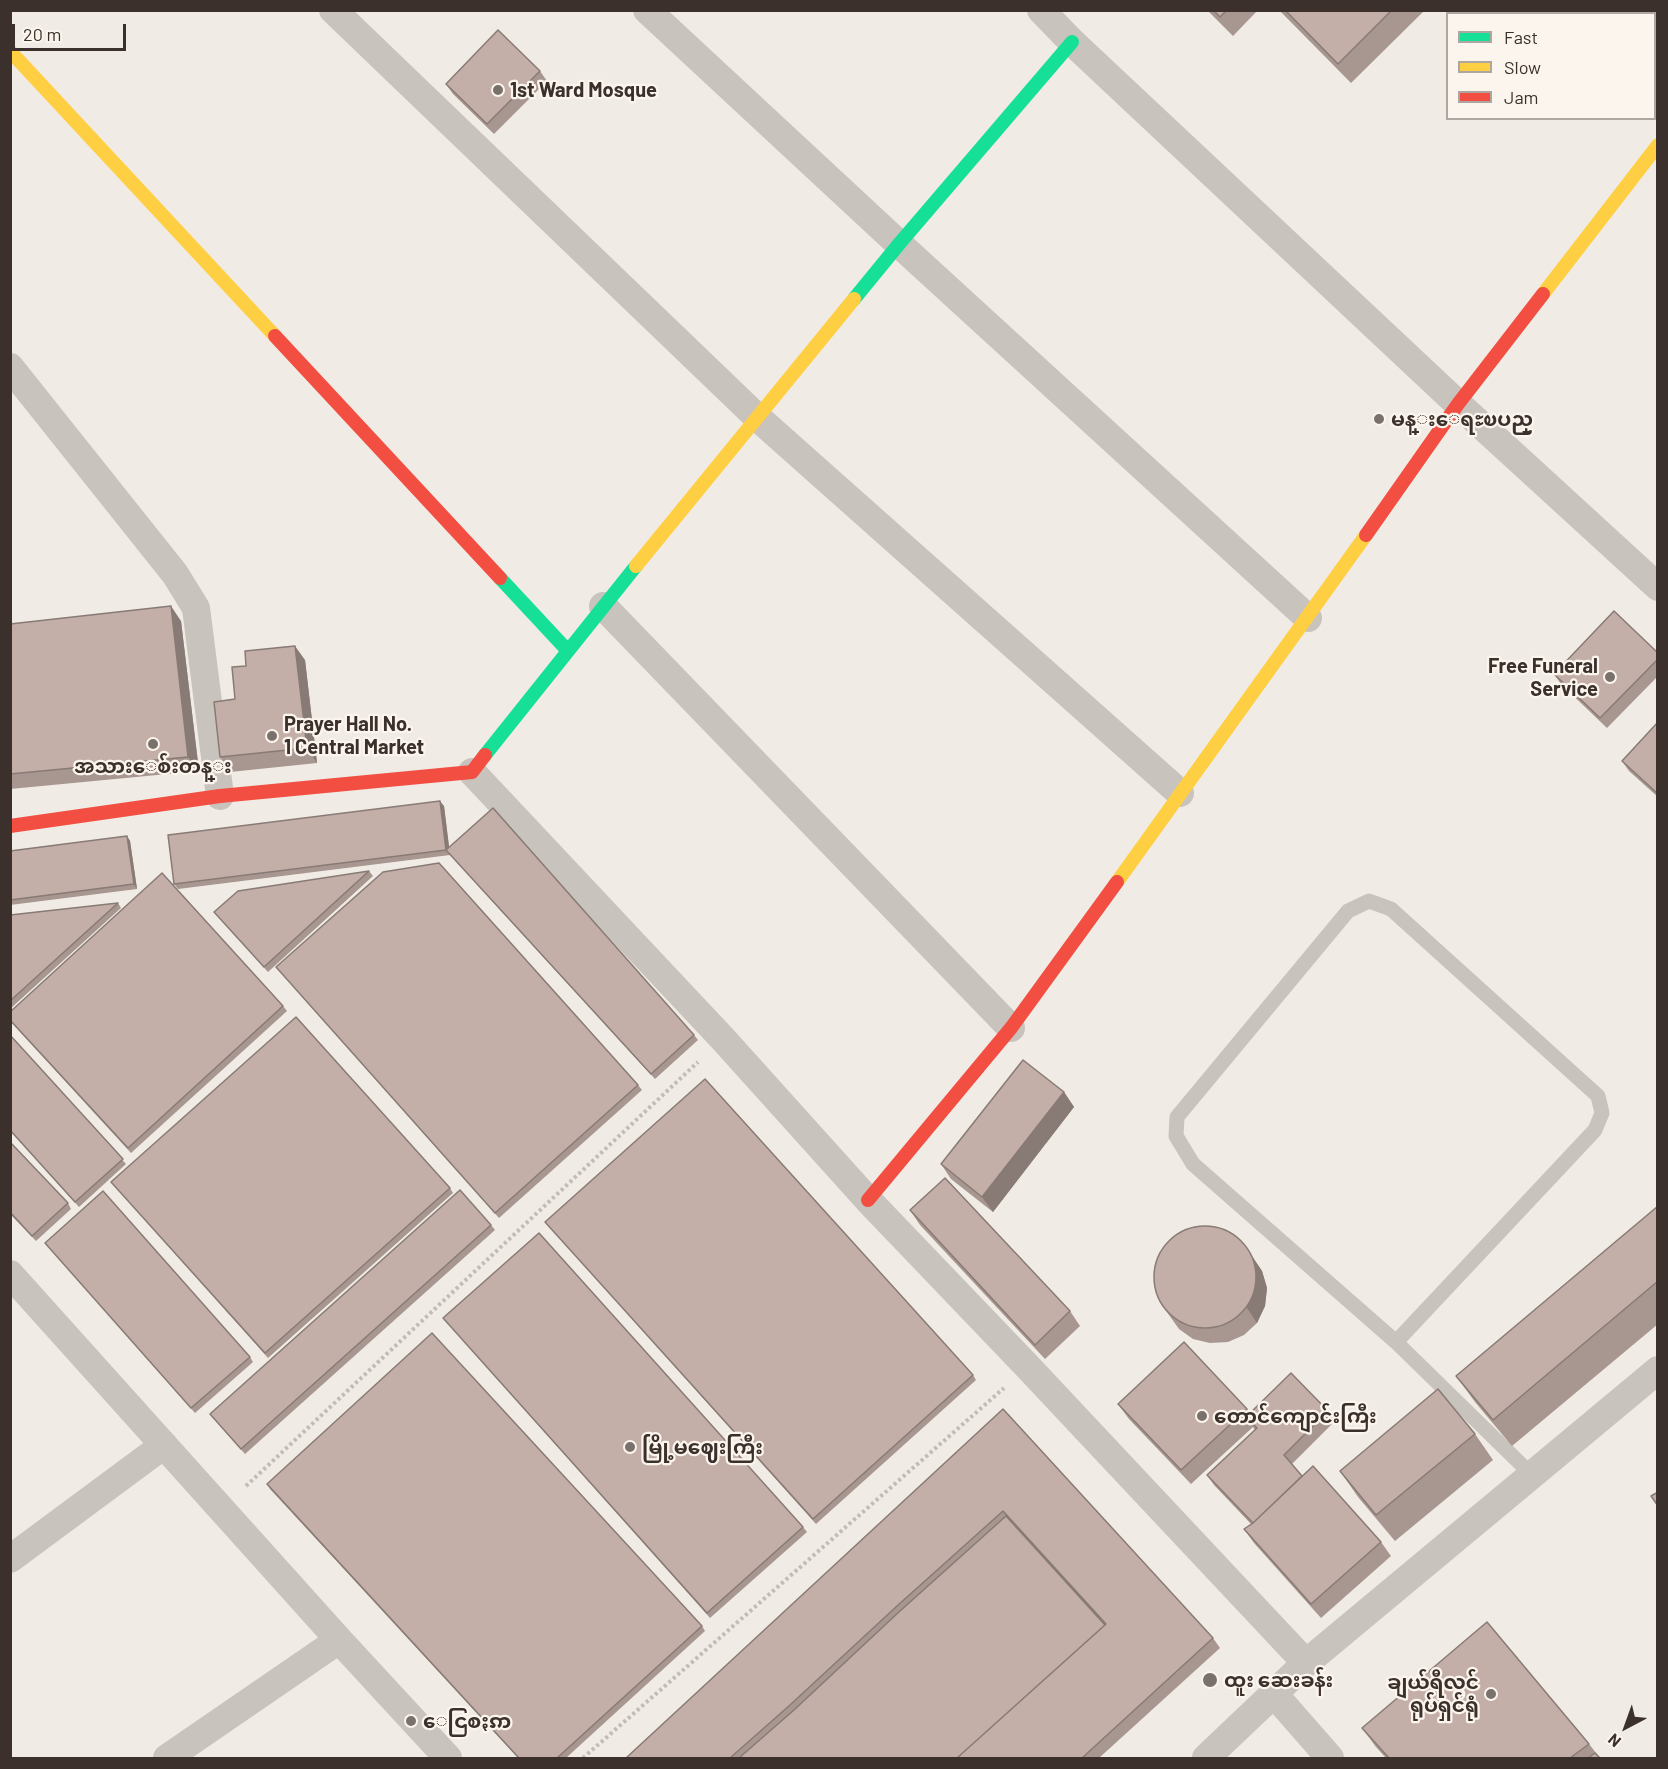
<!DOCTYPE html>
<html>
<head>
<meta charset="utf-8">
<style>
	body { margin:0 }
	#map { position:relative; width:1668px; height:1769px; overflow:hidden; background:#f0ebe5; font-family:Barlow,sans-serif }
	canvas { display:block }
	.frame { position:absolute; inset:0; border:12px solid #3b302b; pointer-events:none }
	.legend { position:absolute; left:1446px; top:12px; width:210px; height:108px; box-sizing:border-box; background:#fbf5ee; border:2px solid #aea6a0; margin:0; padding:8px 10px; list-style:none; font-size:18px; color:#3b302b }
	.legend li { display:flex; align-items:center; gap:12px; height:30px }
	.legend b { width:30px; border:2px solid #aea6a0 }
	.north { position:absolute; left:1596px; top:1697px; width:60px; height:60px; -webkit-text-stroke:4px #fbf5ee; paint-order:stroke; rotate:221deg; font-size:16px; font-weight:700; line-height:24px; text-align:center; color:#3b302b }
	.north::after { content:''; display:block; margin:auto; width:21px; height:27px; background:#3b302b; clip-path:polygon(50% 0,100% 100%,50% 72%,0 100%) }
	.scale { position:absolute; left:12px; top:24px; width:114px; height:27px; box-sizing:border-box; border:3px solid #3b302b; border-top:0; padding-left:8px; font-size:18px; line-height:21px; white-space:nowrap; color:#3b302b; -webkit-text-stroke:4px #fbf5ee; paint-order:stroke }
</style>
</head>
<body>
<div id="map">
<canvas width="1668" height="1769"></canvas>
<div class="frame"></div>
<ul class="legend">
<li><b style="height:8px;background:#16e098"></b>Fast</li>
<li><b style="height:8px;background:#ffcf43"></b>Slow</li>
<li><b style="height:8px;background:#f24e42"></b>Jam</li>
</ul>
<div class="north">N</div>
<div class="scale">20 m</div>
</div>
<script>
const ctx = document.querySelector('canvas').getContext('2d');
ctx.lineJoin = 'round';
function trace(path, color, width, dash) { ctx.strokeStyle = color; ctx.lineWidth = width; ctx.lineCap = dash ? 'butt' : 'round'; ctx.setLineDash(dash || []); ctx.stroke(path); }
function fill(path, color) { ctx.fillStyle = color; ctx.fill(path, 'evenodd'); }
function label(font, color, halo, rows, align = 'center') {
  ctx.font = font + ' Barlow,"Noto Sans Myanmar",sans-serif'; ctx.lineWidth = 4.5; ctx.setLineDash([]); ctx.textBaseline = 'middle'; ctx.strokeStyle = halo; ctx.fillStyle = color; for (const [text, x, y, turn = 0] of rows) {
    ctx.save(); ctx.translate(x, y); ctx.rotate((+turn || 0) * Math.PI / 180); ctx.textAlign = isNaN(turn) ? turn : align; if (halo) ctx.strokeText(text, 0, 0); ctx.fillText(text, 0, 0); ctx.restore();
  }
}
trace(new Path2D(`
	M 246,1486 L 698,1062
	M 583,1758 L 1004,1388`), '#c2bbb6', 4, [3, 3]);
trace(new Path2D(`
	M 1396,1342 L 1595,1130 L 1602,1113 L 1598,1096 L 1391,909 L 1369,901 L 1348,911 L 1177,1117 L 1176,1136 L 1193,1164 L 1396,1342 L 1532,1475`), '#c9c3be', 15);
trace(new Path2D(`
	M 333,10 L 758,418 L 1180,793
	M 647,10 L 899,244 L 1308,618
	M 1041,10 L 1072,42 L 1458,404 L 1658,587
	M 10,367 L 175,574 L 196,608 L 220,796
	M 603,606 L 1011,1028
	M 472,772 L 723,1039 L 868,1200 L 1028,1367 L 1306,1663
	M 10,1274 L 339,1640 L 448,1758
	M 10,1559 L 164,1445
	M 1274,1694 L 1330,1758
	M 167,1758 L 339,1640
	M 1206,1758 L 1306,1663 L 1658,1370`), '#c9c3be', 28);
trace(new Path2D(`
	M 854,299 L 899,244 L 1072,42
	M 500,578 L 568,651
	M 485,755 L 636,566`), '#16e098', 14);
trace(new Path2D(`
	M 10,51 L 275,336
	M 1543,294 L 1658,145
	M 636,566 L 854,299
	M 1117,882 L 1366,535`), '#ffcf43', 14);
trace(new Path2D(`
	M 275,336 L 500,578
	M 1366,535 L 1458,404 L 1543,294
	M 10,826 L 220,796 L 472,772 L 485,755
	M 868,1200 L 1011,1028 L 1117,882`), '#f24e42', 14);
fill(new Path2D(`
	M 1207,10 L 1258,10 L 1233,36 Z
	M 1279,10 L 1425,10 L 1351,83 Z
	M 540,71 L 547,81 L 494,134 L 453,94 L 446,84 Z
	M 181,621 L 199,771 L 10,789 L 10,624 Z
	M 1658,653 L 1658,676 L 1607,728 L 1561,684 L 1554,674 Z
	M 305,660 L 317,763 L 230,772 L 220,757 L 235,699 L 246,666 Z
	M 1658,722 L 1658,797 L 1629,771 L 1622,761 Z
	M 444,806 L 449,848 L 694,1035 L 698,1040 L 655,1079 L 450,855 L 178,889 L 174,884 Z
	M 127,836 L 130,841 L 137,889 L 10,905 L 10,851 Z
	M 369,871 L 373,876 L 268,972 L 214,912 Z
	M 118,903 L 121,908 L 10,1009 L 10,915 Z
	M 276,967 L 638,1085 L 642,1090 L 499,1218 Z
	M 283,1006 L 287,1011 L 131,1153 L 10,1021 L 10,1012 Z
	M 10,1035 L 126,1164 L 79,1207 L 10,1131 Z
	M 1064,1092 L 1074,1107 L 993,1212 L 951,1179 L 941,1164 Z
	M 10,1142 L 68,1203 L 71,1209 L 36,1241 L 10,1214 Z
	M 111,1182 L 450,1188 L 453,1193 L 268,1358 Z
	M 1658,1206 L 1658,1324 L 1512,1446 L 1475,1402 L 1456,1376 Z
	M 910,1210 L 1070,1311 L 1080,1326 L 1045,1359 L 920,1225 Z
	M 545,1222 L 973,1375 L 976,1380 L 816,1524 Z
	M 491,1225 L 495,1230 L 245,1454 L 210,1414 Z
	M 1242,1242 L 1262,1271 L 1267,1288 L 1265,1306 L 1257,1323 L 1244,1335 L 1228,1342 L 1210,1343 L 1193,1339 L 1179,1329 L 1159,1301 Z
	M 45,1243 L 250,1357 L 253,1362 L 195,1413 Z
	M 443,1318 L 803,1527 L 807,1532 L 710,1618 Z
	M 1118,1404 L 1247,1409 L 1250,1413 L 1328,1411 L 1335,1421 L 1292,1464 L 1302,1476 L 1381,1542 L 1391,1556 L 1321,1618 L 1254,1543 L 1244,1529 L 1251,1524 L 1214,1485 L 1207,1475 L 1255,1430 L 1253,1427 L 1191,1484 L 1129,1419 Z
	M 1003,1409 L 1213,1638 L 1220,1648 L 1099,1758 L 626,1758 Z
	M 1475,1434 L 1493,1460 L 1395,1541 L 1358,1497 L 1340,1471 Z
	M 267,1484 L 702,1626 L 705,1631 L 566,1758 L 518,1758 L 270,1489 Z
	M 1362,1728 L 1589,1744 L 1600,1758 L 1386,1758 L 1376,1747 Z`), '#a89690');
fill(new Path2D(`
	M 171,606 L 181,621 L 199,771 L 188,757 Z
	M 295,646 L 305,660 L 317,763 L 307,748 Z
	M 440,801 L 444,806 L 450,854 L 446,850 L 450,855 L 446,850 Z
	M 127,836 L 130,841 L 137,889 L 134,884 Z
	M 1064,1092 L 1074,1107 L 993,1212 L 982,1197 Z
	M 1252,1256 L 1262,1271 L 1267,1288 L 1265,1306 L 1257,1323 L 1247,1308 Z`), '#887a75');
const building = new Path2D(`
	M 1213,10 L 1227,10 L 1220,17 Z
	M 1285,10 L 1392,10 L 1338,64 Z
	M 498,30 L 540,71 L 487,124 L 446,84 Z
	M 171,606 L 188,757 L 10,774 L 10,624 Z
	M 1614,611 L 1658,653 L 1658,659 L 1600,718 L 1554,674 Z
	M 295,646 L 307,748 L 220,757 L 214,702 L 235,699 L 232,667 L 246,666 L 245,651 Z
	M 1658,722 L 1658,794 L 1622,761 Z
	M 440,801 L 446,850 L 174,884 L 168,835 Z
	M 493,808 L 694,1035 L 651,1074 L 446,850 Z
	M 127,836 L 134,884 L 10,900 L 10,851 Z
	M 439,863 L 638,1085 L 495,1213 L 276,967 L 383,872 Z
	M 369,871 L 264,967 L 214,912 L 238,891 Z
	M 162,873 L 283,1006 L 128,1148 L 10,1020 L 10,1012 Z
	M 118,903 L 10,1001 L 10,915 Z
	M 296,1017 L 450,1188 L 265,1353 L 111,1182 Z
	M 10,1035 L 123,1159 L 75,1202 L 10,1130 Z
	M 1023,1060 L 1064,1092 L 982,1197 L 941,1164 Z
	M 705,1079 L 973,1375 L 813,1519 L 545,1222 Z
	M 10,1142 L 68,1203 L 32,1236 L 10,1212 Z
	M 945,1178 L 1070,1311 L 1035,1345 L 910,1210 Z
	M 460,1190 L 491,1225 L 241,1449 L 210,1414 Z
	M 103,1191 L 250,1357 L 191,1408 L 45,1243 Z
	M 1658,1206 L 1658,1281 L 1493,1420 L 1456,1376 Z
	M1154 1277a51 51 0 1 1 102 0a51 51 0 1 1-102 0Z
	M 539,1233 L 803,1527 L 707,1613 L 443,1318 Z
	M 432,1333 L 702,1626 L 557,1758 L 519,1758 L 267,1484 Z
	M 1184,1342 L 1247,1409 L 1181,1470 L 1118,1404 Z
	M 1291,1373 L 1328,1411 L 1284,1455 L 1302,1476 L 1253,1523 L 1207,1475 L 1257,1428 L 1246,1417 Z
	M 1438,1389 L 1475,1434 L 1376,1515 L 1340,1471 Z
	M 1003,1409 L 1213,1638 L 1082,1758 L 957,1758 L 1106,1624 L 1003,1511 L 897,1606 L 790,1705 L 730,1758 L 626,1758 Z
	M 1313,1466 L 1381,1542 L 1311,1604 L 1244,1529 L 1253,1523 Z
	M 1658,1492 L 1658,1506 L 1651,1496 Z
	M 1006,1516 L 1105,1625 L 957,1758 L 739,1758 L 794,1710 L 900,1611 Z
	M 1487,1622 L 1589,1744 L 1570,1758 L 1389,1758 L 1362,1728 Z
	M 1595,1753 L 1600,1758 L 1588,1758 Z`);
fill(building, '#c3afa7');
trace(building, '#887a75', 1.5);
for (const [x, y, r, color] of [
	[498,90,6,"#7a716c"],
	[1379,419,6,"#7a716c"],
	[1610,677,6,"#7a716c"],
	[272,736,6,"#7a716c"],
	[153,744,6,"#7a716c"],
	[1202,1416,6,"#7a716c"],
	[630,1447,6,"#7a716c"],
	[1210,1680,8,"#7a716c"],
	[1491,1694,6,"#7a716c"],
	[411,1721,6,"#7a716c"]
]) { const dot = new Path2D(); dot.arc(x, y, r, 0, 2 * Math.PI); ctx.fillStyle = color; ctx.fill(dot); trace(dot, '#fbf5ee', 2); }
label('bold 20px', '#3b302b', '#fbf5ee', [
	["1st Ward Mosque",510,90],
	["မန္းေရႊၿပည္",1391,419],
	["Free Funeral",1598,666,"right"],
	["Service",1598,689,"right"],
	["Prayer Hall No.",284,724],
	["1 Central Market",284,747],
	["အသားေစ်းတန္း",153,766,"center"],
	["တောင်ကျောင်းကြီး",1214,1416],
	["မြို့မဈေးကြီး",642,1447],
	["ထူး ဆေးခန်း",1224,1680],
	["ချယ်ရီလွင်",1479,1682,"right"],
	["ရုပ်ရှင်ရုံ",1479,1705,"right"],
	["ေငြစႏၵာ",423,1721]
], 'left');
</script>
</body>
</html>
